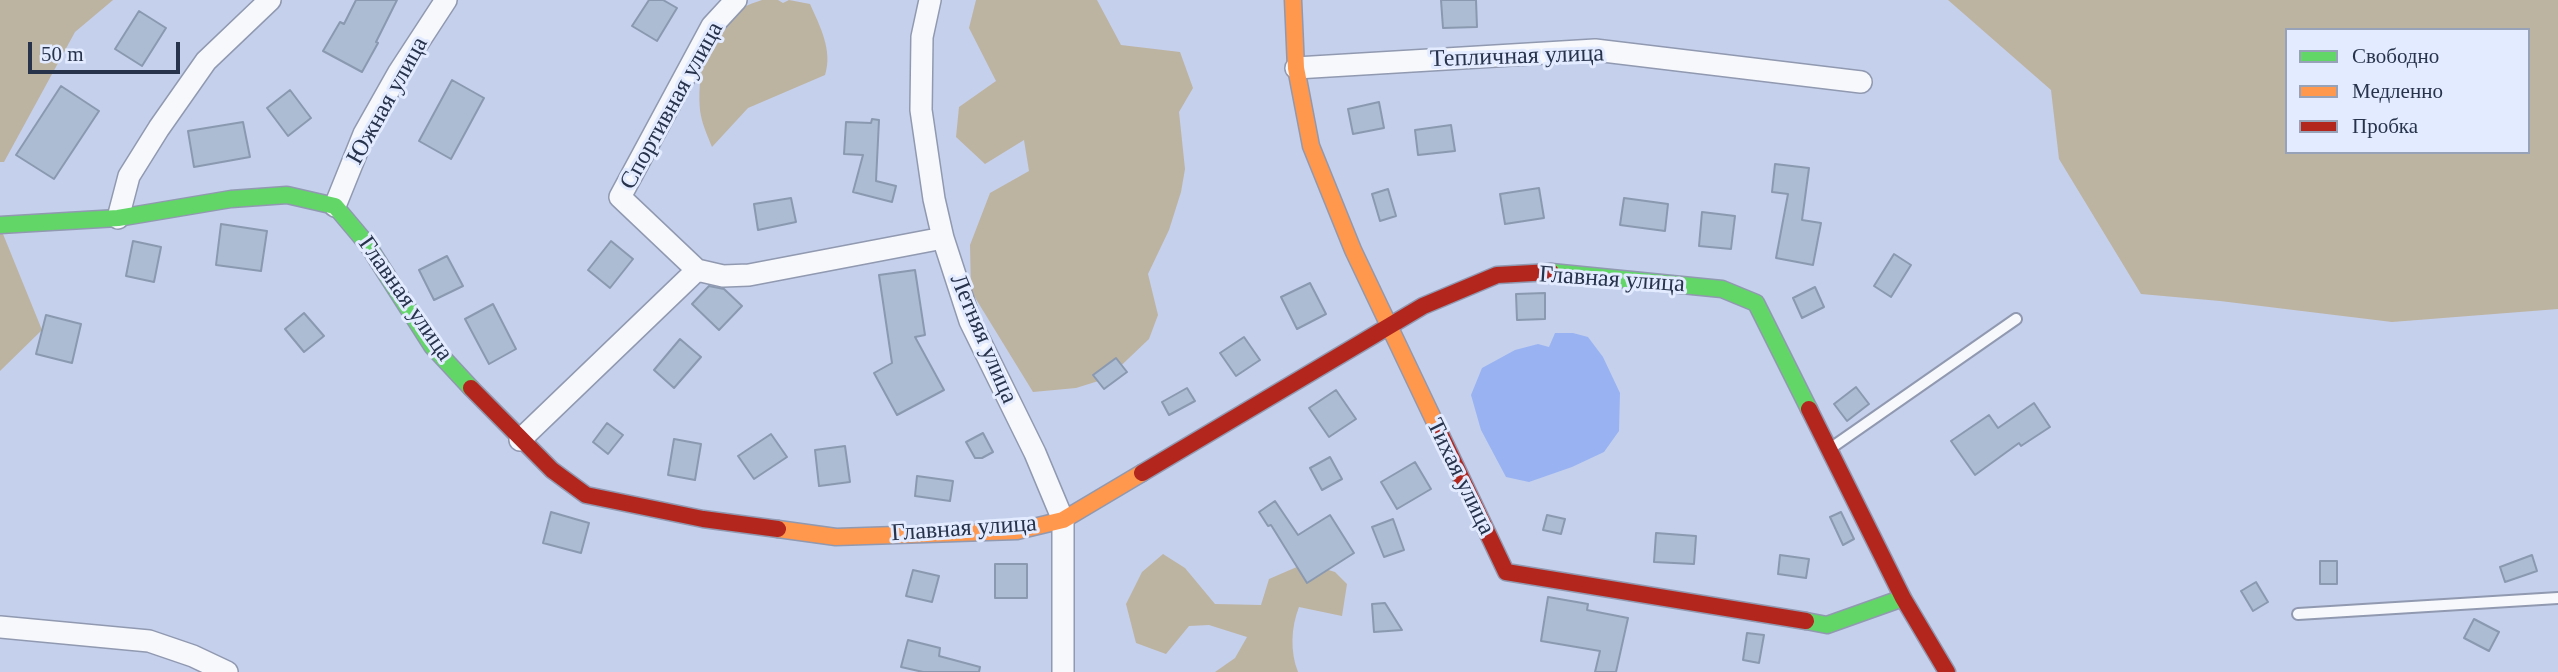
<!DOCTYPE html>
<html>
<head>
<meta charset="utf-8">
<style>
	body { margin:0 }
	#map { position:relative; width:2558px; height:672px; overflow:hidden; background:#c5d0ec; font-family:"Times New Roman",serif }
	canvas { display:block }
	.legend { position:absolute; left:2285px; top:28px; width:245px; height:126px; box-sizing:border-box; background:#e2ebff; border:2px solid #97a1b7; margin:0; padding:9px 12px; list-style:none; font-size:21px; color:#27324b }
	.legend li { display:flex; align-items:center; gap:14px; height:35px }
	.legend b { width:35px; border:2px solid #97a1b7 }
	.scale { position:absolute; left:28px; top:42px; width:152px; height:32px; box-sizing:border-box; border:4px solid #27324b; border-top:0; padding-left:9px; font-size:21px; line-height:24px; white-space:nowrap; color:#27324b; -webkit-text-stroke:5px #e2ebff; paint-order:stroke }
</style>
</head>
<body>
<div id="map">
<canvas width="2558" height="672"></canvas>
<ul class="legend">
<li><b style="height:9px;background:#63d668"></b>Свободно</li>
<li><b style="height:9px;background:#ff974d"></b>Медленно</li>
<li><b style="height:9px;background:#b3261e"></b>Пробка</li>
</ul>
<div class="scale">50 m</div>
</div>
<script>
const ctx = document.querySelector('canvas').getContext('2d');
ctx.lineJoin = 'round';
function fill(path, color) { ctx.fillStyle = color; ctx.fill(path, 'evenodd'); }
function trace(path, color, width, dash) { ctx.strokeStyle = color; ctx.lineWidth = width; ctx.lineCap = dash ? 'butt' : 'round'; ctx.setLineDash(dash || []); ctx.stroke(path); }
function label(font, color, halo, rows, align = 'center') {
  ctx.font = font + ' "Times New Roman",serif'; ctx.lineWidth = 6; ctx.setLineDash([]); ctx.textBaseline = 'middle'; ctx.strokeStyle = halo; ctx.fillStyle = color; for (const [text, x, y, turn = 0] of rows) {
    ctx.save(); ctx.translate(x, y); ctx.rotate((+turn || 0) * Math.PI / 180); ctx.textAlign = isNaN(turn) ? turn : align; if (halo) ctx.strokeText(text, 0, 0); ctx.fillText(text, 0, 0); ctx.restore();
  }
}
fill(new Path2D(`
	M 0,0 L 113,0 L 75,32 L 4,162 L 0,162 Z
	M 762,0 L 778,0 L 783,3 L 789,0 L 810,4 C 820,26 833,51 825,75 L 748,108 L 712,147 C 708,137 703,126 701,116 C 696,89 703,41 723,21 C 733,11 749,4 762,0 Z
	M 976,0 L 1097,0 L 1121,45 L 1180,52 L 1193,88 L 1179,112 L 1185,169 L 1181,192 L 1169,230 L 1148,274 L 1158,315 L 1149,339 L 1108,378 L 1076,388 L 1033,392 L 971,291 L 970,245 L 990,193 L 1029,171 L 1024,140 L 985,164 L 956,137 L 959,107 L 996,81 L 969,28 Z
	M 1948,0 L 2558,0 L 2558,309 L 2392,322 L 2220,301 L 2141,294 L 2059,159 L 2051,90 ZM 2287,30 L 2528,30 L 2528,152 L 2287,152 Z
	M 0,234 L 3,234 L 42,330 L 0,371 Z
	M 1163,554 L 1185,568 L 1215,604 L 1261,605 L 1269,579 L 1306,563 L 1335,572 L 1347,584 L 1342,616 L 1299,607 C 1291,627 1290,652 1298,672 L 1215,672 L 1235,658 L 1247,637 L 1209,625 L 1189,626 L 1166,654 L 1136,643 L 1126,604 L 1142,572 Z`), '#bdb3a1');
fill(new Path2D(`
	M 1555,333 L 1573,333 L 1588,337 L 1603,357 L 1620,393 L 1619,431 L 1604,452 L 1572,467 L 1529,482 L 1506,477 L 1481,430 L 1471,395 L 1482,368 L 1515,350 L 1538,344 L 1549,347 Z`), '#99b3f2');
const building = new Path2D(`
	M 356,0 L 397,0 L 376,42 L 378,43 L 362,72 L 323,51 L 340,22 L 344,24 Z
	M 649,0 L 663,0 L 677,8 L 657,41 L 632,26 Z
	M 1441,0 L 1476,0 L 1477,27 L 1443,28 Z
	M 139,11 L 166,28 L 142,66 L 115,49 Z
	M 452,80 L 484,98 L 451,159 L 419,141 Z
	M 61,86 L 99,111 L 54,179 L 16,155 Z
	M 290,90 L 311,118 L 288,136 L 267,108 Z
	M 1379,102 L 1384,128 L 1353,134 L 1348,109 Z
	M 872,119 L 879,120 L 876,181 L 896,186 L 892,202 L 853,192 L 863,155 L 844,154 L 846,122 L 871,123 Z
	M 243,122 L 250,157 L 194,167 L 188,131 Z
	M 1451,125 L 1455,151 L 1418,155 L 1415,130 Z
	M 1775,164 L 1809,168 L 1802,220 L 1821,223 L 1813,265 L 1776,258 L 1788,194 L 1772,192 Z
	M 1539,188 L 1544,218 L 1505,224 L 1500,194 Z
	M 1388,189 L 1396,216 L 1380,221 L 1372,194 Z
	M 791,198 L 796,222 L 758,230 L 754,204 Z
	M 1624,198 L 1668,204 L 1665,231 L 1620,225 Z
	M 1702,212 L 1735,216 L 1731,249 L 1699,246 Z
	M 221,224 L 267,231 L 261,271 L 216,265 Z
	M 133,241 L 161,247 L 154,282 L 126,276 Z
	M 611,241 L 633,259 L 610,288 L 588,270 Z
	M 1894,254 L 1911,265 L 1891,297 L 1874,286 Z
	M 447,256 L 463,286 L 434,300 L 419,270 Z
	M 915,270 L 925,335 L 915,337 L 944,390 L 897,415 L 874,373 L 892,363 L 879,275 Z
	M 1310,283 L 1326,314 L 1297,329 L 1281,297 Z
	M 709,286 L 724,289 L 742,306 L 719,330 L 692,304 Z
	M 1815,287 L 1824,307 L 1802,318 L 1793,298 Z
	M 1545,293 L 1545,319 L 1517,320 L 1516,294 Z
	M 493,304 L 516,349 L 489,364 L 465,319 Z
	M 304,313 L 324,336 L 304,352 L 285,329 Z
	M 46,315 L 81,324 L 72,363 L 36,354 Z
	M 1244,337 L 1260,360 L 1236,376 L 1220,353 Z
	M 680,339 L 701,357 L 674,388 L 654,370 Z
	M 1116,358 L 1127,372 L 1104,389 L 1093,375 Z
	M 1856,387 L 1869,404 L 1847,421 L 1834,404 Z
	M 1187,388 L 1195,401 L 1169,415 L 1162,402 Z
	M 1336,390 L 1356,419 L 1329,437 L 1309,408 Z
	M 2034,403 L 2050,427 L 2021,446 L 2019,443 L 1975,475 L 1951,441 L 1989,415 L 1998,428 Z
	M 607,423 L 623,435 L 608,454 L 593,442 Z
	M 983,433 L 993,452 L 982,458 L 975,458 L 966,442 Z
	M 771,434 L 787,457 L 754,479 L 738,456 Z
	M 674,439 L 701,444 L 695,480 L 668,475 Z
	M 845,446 L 850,482 L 819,486 L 815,450 Z
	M 1330,457 L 1342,479 L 1322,490 L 1310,468 Z
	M 1415,462 L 1431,489 L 1397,509 L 1381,482 Z
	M 917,476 L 953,481 L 950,501 L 915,496 Z
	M 1275,501 L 1298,535 L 1330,515 L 1354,553 L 1307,583 L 1271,525 L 1268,526 L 1259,512 Z
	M 551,512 L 589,523 L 581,553 L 543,543 Z
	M 1841,512 L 1854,539 L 1843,545 L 1830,517 Z
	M 1547,515 L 1565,519 L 1561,534 L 1543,530 Z
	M 1393,519 L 1404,550 L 1384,557 L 1372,527 Z
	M 1656,533 L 1696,536 L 1694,564 L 1654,562 Z
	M 1780,555 L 1809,559 L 1806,578 L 1778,574 Z
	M 2532,555 L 2537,571 L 2505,582 L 2500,567 Z
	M 2320,561 L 2337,561 L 2337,584 L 2320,584 Z
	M 995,564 L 1027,564 L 1027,598 L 995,598 Z
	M 913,570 L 939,576 L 932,602 L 906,596 Z
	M 2256,582 L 2268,602 L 2253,611 L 2241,591 Z
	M 1548,597 L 1588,604 L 1587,610 L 1628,618 L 1616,672 L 1595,672 L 1600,651 L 1541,641 Z
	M 1385,603 L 1402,630 L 1374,632 L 1372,604 Z
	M 2474,619 L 2499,632 L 2489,651 L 2464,638 Z
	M 1747,633 L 1764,635 L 1759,663 L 1743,660 Z
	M 908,640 L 940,648 L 939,656 L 980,667 L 979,672 L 923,672 L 901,667 Z`);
fill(building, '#acbcd2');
trace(building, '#8a99af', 2);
const lane = new Path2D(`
	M 1831,448 L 2016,319
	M 2298,614 L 2558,598`);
const street = new Path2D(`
	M 736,0 L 712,26 L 620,197 L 697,270 L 723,276 L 749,275 L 943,238
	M 930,0 L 922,37 L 921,110 L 934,199 L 943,238 L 970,321 L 1035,453 L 1063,520 L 1063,672
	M 1296,68 L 1595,50 L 1861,82
	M 335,206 L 364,134 L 399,72 L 446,0
	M 118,218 L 129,176 L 159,128 L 206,61 L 270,0
	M 520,440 L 697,270
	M 0,627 L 149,641 L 193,656 L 227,672`);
const fast = new Path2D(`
	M 0,225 L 118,218 L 231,199 L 287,195 L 335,206 L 367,244 L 432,346 L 471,388
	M 1551,272 L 1722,289 L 1756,303 L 1809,409
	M 1806,621 L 1827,625 L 1903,598`);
const slow = new Path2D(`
	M 1293,0 L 1296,68 L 1311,146 L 1353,250 L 1440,433
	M 778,529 L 836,537 L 1017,531 L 1063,520 L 1142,473`);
const jam = new Path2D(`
	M 471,388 L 552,470 L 586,495 L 703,519 L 778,529
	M 1809,409 L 1903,598 L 1947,672
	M 1440,433 L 1506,572 L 1806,621
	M 1142,473 L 1423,306 L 1497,275 L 1551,272`);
trace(lane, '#9099b0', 14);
trace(street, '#9099b0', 24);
trace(fast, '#9099b0', 19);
trace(slow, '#9099b0', 19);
trace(jam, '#9099b0', 19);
trace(lane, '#f6f8fc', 10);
trace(street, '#f6f8fc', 21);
trace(fast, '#63d668', 16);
trace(slow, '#ff974d', 16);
trace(jam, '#b3261e', 16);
label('24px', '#27324b', '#e2ebff', [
	["Тепличная улица",1517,57,-2],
	["Южная улица",388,101,-61],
	["Спортивная улица",672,106,-61],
	["Главная улица",1612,280,4],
	["Главная улица",405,299,55],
	["Летняя улица",983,339,67],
	["Тихая улица",1460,477,64],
	["Главная улица",964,529,-4]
]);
</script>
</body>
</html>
